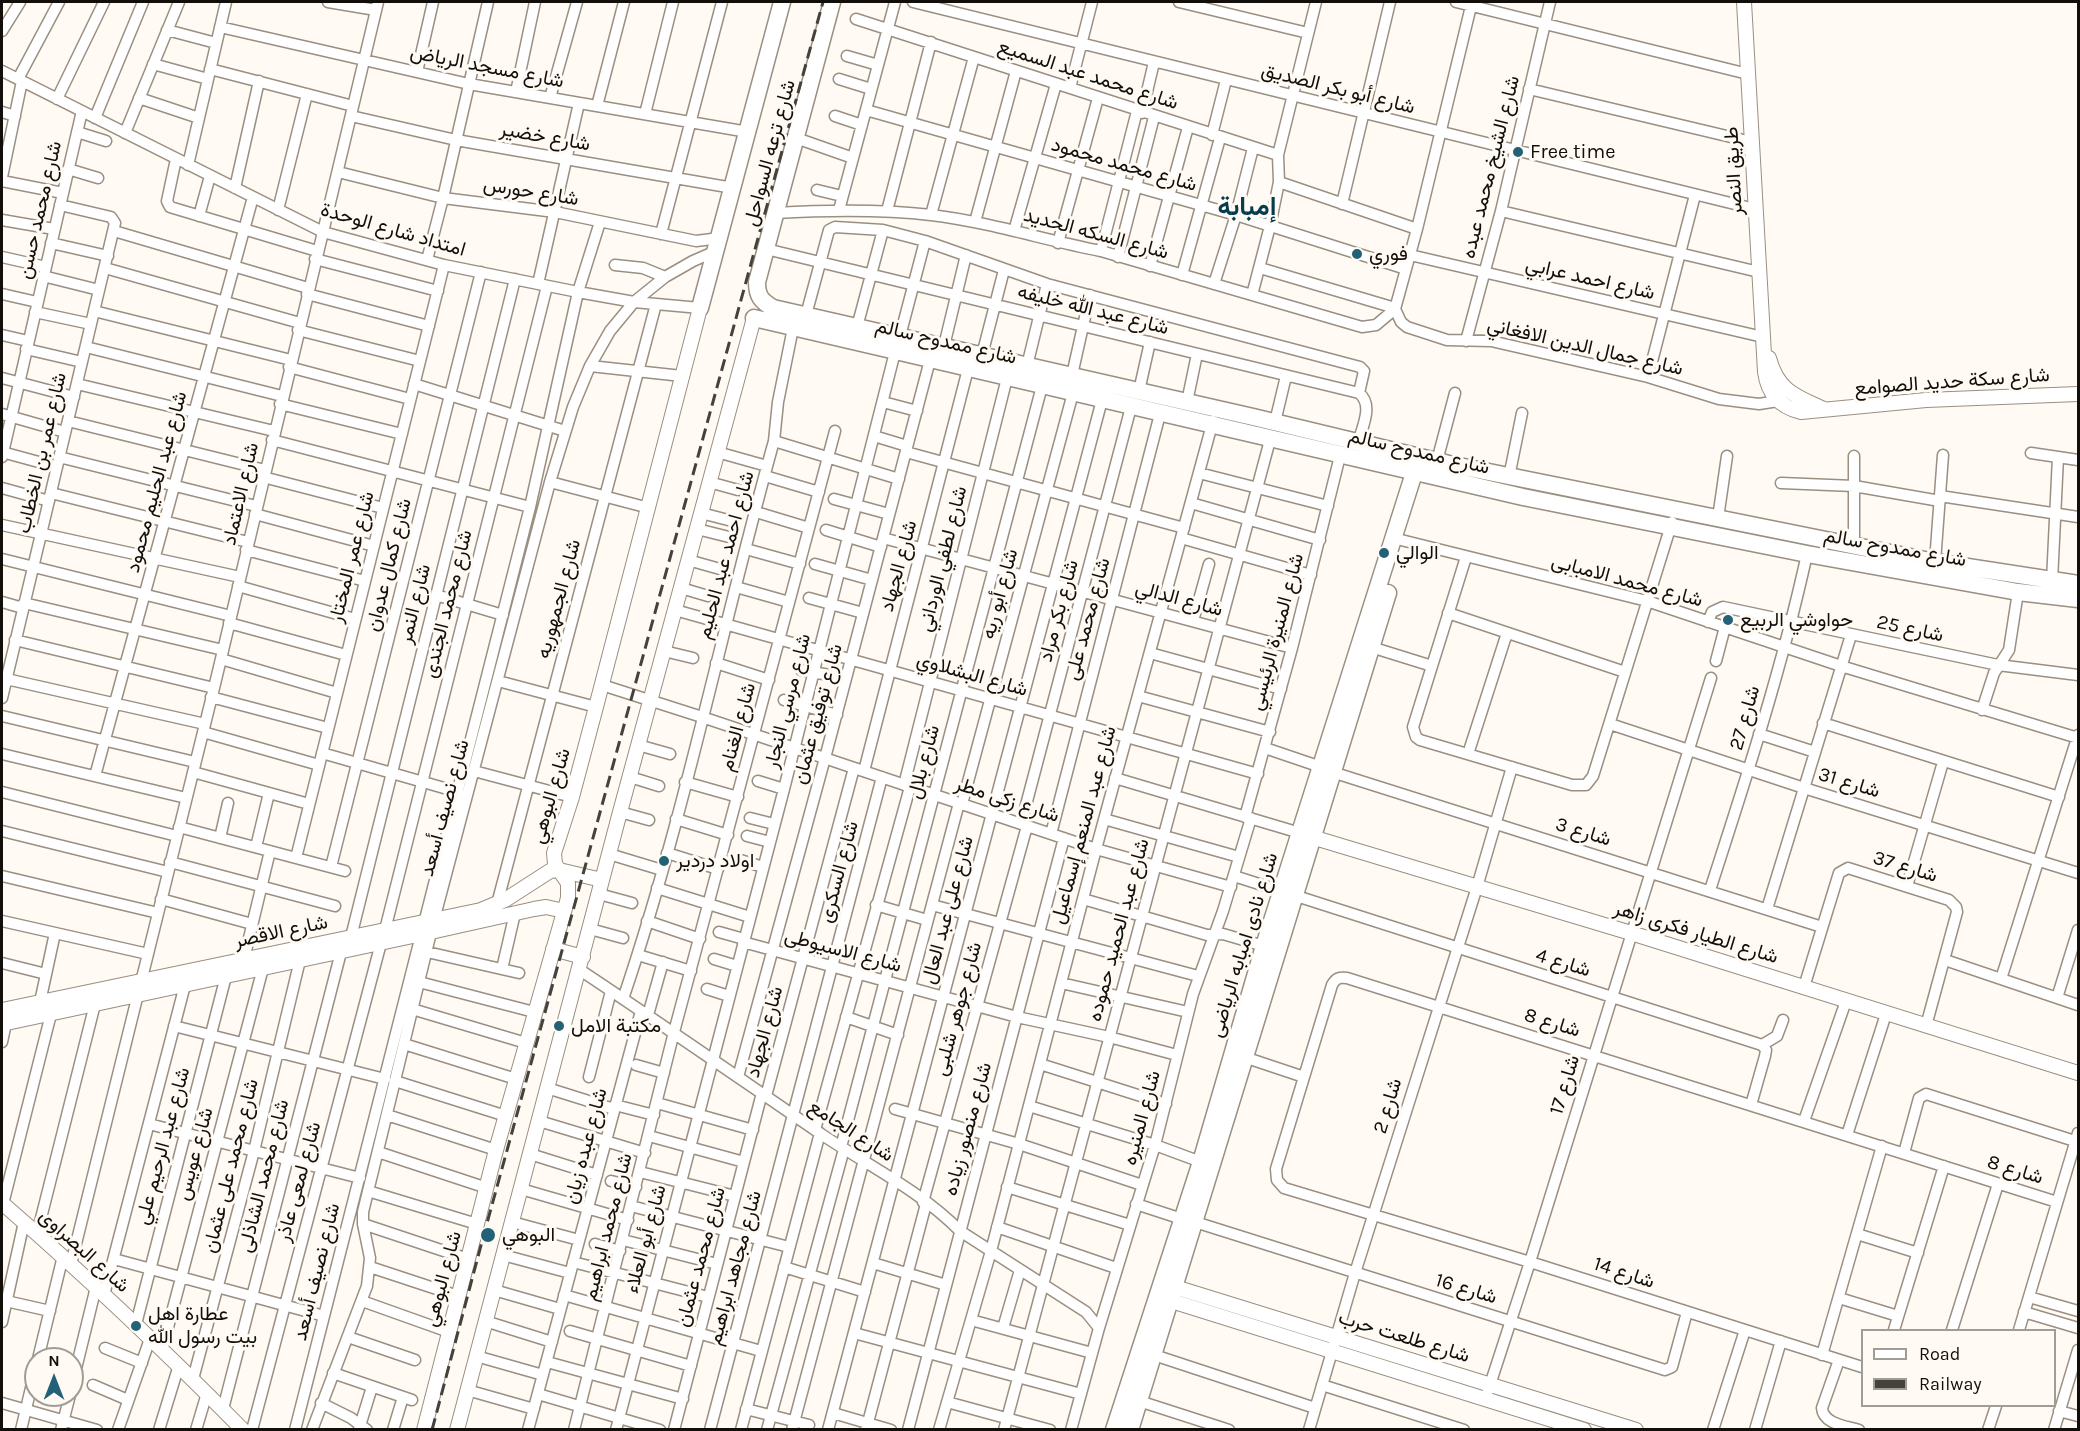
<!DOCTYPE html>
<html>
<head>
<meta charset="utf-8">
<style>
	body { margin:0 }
	#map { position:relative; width:2080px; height:1431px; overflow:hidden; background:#fffaf4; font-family:Karla,sans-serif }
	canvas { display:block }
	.frame { position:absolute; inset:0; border:3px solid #120f0a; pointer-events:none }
	.legend { position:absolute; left:1861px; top:1329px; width:195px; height:78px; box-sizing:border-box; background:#fffaf4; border:2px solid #a09c96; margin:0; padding:8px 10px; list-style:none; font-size:18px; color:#120f0a }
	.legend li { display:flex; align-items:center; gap:12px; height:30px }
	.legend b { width:30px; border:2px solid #a09c96 }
	.north { position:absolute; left:24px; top:1347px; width:60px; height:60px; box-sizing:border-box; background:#fffaf4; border:2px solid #a09c96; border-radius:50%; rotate:0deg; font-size:16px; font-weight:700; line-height:24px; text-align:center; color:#120f0a }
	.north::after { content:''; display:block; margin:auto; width:21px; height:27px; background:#226177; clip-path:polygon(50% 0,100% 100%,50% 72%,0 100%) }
</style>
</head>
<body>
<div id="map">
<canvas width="2080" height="1431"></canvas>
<div class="frame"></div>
<ul class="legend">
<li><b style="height:8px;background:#fff"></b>Road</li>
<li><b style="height:8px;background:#45423c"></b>Railway</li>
</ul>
<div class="north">N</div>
</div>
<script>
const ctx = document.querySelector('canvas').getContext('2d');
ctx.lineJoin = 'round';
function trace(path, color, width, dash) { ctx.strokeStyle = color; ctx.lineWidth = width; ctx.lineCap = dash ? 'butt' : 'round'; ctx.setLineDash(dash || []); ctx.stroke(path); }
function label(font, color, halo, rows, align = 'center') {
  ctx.font = font + ' Karla,Vazirmatn,sans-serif'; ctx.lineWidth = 6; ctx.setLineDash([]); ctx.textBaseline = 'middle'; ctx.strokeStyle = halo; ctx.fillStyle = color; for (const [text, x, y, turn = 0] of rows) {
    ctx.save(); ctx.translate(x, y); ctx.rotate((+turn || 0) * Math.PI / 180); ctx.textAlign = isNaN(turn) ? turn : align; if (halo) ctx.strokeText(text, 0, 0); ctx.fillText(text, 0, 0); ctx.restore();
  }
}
const minor = new Path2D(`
	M 328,2 L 376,10
	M 913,2 L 1755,209
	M 1179,2 L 1308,33
	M 1456,2 L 1748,74
	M 856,19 L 1278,155
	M 220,27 L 469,84 L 748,132
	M 167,30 L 216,43
	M 2,31 L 20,2
	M 847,56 L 878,65
	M 153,64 L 208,79
	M 210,69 L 353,106
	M 2,71 L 323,232 L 444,265 L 578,292 L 634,302 L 700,308
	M 417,72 L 433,2
	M 18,79 L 59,2
	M 839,79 L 871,89
	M 1070,88 L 1092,2
	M 1529,89 L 1752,142
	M 516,92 L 535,2
	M 139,98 L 199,118
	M 550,98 L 577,2
	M 57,99 L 104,2
	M 597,106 L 624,2
	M 866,110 L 1236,215 L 1406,269
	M 2,112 L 15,116
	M 1142,113 L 1154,62
	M 645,114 L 673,2
	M 351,116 L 456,140 L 733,188
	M 835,116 L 862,125
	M 95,118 L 143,2
	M 77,132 L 106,141
	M 125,133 L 179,2
	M 1212,135 L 1226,80
	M 796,138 L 853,158
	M 176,159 L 167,201 L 170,207 L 317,251
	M 188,165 L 226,2
	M 68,169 L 98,178
	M 338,172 L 443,198 L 555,212 L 696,241 L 720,238
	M 2,177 L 22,81
	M 2,181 L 63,193
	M 1279,182 L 1417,229
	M 235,188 L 259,81
	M 817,190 L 842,196
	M 1342,204 L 1390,2
	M 278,210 L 307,94
	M 839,210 L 895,2
	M 887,211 L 931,42
	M 1501,211 L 1759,272
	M 776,213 C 828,210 879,209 931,215 C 989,222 1044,240 1101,251 L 1362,327 L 1376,325 L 1395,309
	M 931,215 L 974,57
	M 199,216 L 210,176
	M 2,220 L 54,229
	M 975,222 L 1016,71
	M 114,231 L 308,288
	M 1014,231 L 1056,84
	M 661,234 L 722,2
	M 51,243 L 108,256
	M 1058,243 L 1098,98
	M 766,249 L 1359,393 C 1374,405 1362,427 1358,443
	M 1101,251 L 1137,111
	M 1410,255 L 1763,337
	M 2,257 L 46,267
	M 1118,257 L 1154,117
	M 315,259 L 438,291
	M 427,260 L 443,198 L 488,2
	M 615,265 L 643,268 L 665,277
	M 1150,266 L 1188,127
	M 105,268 L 300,323
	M 1260,268 L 1395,308
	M 1182,275 L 1220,138
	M 43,276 L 99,290
	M 538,284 L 579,103
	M 1214,284 L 1236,215 L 1253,148
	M 2,294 L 37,302
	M 307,294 L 429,326
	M 1252,295 L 1270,226 L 1279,182 L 1278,155 L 1316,2
	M 1395,309 L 1401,322 L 1407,327 L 1447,340 L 1491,341 L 1648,377 L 1719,399 L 1759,404 L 1778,401
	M 1395,309 L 1417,229 L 1472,2
	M 94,311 L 291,360
	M 35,312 L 91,324
	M 806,315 L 829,230 L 835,227 L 883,230 L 925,241 L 1047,284 L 1360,367 L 1364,371 L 1359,393
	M 857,327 L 883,230
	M 298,330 L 420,361
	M 2,335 L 28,341
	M 900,336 L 925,241
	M 1466,341 L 1501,211 L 1550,2
	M 944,346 L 966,255
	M 86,347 L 282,396
	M 26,349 L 82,362
	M 982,355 L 1004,270
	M 590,366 L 682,376
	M 289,367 L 410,399
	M 1026,370 L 1047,284
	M 1072,375 L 1090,295
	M 1648,377 L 1695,195
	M 2,378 L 74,397
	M 77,384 L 274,431
	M 414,384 L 565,431
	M 1139,391 L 1150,342
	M 883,402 L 917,411
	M 1187,402 L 1197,354
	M 280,404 L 402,434
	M 2,414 L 65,432
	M 68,421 L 265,470
	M 1275,422 L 1286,376
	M 874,436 L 907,446
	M 272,440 L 530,507
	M 774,441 L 899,479
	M 2,452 L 57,467
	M 717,452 L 767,466
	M 906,452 L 1184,528
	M 2031,453 L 2078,460
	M 2,457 L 82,111
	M 59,457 L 256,506
	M 1437,461 L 1455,393
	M 1199,473 L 1328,506
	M 765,476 L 819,492
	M 263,477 L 383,508
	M 1509,477 L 1522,413
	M 550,482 L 649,508
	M 709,482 L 738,490
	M 1781,483 L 1854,486 L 1940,501
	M 2,488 L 49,501
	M 51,493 L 248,542
	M 1940,496 L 2078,517
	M 834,499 L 889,514
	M 1191,503 L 1320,540
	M 756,512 L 809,528
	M 701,513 L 732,521
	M 255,514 L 374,546
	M 1718,518 L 1727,456
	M 2,525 L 240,577
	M 697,529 L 729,537
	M 826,530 L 881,547
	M 883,538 L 1292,648
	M 1181,538 L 1311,575
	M 1393,538 L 1647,601 L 1841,666 L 2078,738
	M 1854,545 L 1854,456
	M 746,549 L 800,564
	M 246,550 L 365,581
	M 1466,557 L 1413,727 L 1416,737 L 1420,740 L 1572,785 L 1586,785 L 1593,776 L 1672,522
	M 2,559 L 231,616
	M 688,560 L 720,569
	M 1935,562 L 1943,455
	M 815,564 L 872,580
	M 2052,581 L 2058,457
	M 238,586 L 355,619
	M 736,587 L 789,602
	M 681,588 L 708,596
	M 436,595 L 503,615
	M 809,598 L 863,613
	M 2,602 L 23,608
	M 24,603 L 223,650
	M 675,610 L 1258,774
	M 1448,613 L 1625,672
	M 1193,621 L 1209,564
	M 1708,622 L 1712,612 L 1723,607 L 1998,665 L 2078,675
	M 229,623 L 346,655
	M 15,640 L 214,688
	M 1371,647 L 1432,666
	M 664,651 L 693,658
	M 1150,653 L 1281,689
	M 221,659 L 337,693
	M 1716,661 L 1725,627
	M 716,663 L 769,680
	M 801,670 L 846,678
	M 2,678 L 205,724
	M 498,681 L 596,707
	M 602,685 L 702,717 L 1096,849 L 1231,887
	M 1138,696 L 1270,732
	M 211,697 L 328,728
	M 2,698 L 115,223 L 111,217 L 60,205
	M 784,700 L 837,715
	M 1982,710 L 1994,673 L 2009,650 L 2018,592
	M 2,716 L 195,762
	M 1823,723 L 2059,797
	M 1610,724 L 1804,788 L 2078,873
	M 203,732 L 319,765
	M 1759,734 L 1815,752
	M 638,745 L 670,754
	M 1265,748 L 1321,767
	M 322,753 L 458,792
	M 2,754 L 186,798
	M 1468,754 L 1507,633
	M 474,771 L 572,797
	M 864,771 L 968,369
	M 193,772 L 309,804
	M 1332,772 L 1822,927
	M 95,776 L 253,197
	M 630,777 L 659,786
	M 1115,778 L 1300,833
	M 758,781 L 784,789
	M 685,782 L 738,797
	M 904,785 L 1007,378
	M 2,792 L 177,836
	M 962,804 L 1073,393
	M 620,812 L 649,820
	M 1245,817 L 1292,648 L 1340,456
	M 750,818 L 774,824
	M 676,819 L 728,835
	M 1104,819 L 1239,857
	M 1021,824 L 1131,407
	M 179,827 L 345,871
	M 2,831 L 168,872
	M 1051,834 L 1160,414
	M 747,836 L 770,842
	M 220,838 L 228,803
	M 256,847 L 269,793
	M 667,853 L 718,869
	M 609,854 L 662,870
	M 296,858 L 444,265
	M 737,859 L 763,867
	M 170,862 L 335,906
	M 331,867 L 481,272
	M 2,876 L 158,913
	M 1234,876 L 1762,1045 L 1766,1050 L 1765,1056 L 1751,1105
	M 1907,886 L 1943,762
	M 657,888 L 750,917
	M 1710,890 C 1746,779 1782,668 1807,554
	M 599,894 L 632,903
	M 161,899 L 252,924
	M 1083,899 L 1207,935 L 1223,934 L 1264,946
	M 497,904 L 656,304
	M 876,905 L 927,920
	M 932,905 L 1198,976
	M 1767,909 L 1851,635
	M 2,921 L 148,954
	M 647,921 L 700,939
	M 590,929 L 623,938
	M 385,930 L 547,286
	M 719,932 L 744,939
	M 351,937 L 515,279
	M 743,942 L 1017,1017 L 1109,1037 L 1177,1055
	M 427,952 L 519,973
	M 638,955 L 691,971
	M 244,959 L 270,851
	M 714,959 L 737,966
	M 1945,960 L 2078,1005
	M 2,963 L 46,974
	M 502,969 L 515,913
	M 580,970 C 660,1023 739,1078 818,1132 C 865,1164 920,1190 960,1231 L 1086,1312 L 1099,1328
	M 2001,979 L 2078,735
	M 419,982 L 534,1012
	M 1061,983 L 1188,1012
	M 1804,987 L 1839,873 L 1848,868 L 1949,900 L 1956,907 L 1957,912 L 1926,1026
	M 707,989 L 729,996
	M 2057,998 L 2078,930
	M 623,999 C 685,816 722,626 774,441 L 778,402 L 793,328
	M 40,1002 L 55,933
	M 412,1009 L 526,1043
	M 648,1015 L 663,962
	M 846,1017 L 898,1035
	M 174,1026 L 385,1079
	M 2,1042 L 6,1023
	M 404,1044 L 516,1079
	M 1762,1045 L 1777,1036 L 1783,1020
	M 1244,1057 L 1304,1077
	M 1040,1064 L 1166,1104
	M 636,1065 L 664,1073
	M 589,1077 L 611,991
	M 738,1077 L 825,758 L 930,360
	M 395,1081 L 506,1116
	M 547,1088 L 614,1109
	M 766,1096 L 854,768
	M 657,1103 L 753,1130
	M 615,1105 L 654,1115
	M 1029,1106 L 1155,1145 L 1201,1162
	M 895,1109 L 1019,1144 L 1142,1185
	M 387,1115 L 496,1150
	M 539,1121 L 645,1153
	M 1804,1121 L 1846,1001
	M 149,1124 L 360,1178
	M 815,1130 L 910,787
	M 1847,1135 L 1886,1014
	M 649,1136 L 744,1162
	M 841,1147 L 1042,386
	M 378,1152 L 487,1188
	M 1904,1153 L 1919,1098 L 1926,1094 L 2078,1142
	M 530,1154 L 597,1175
	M 640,1172 L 735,1196
	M 611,1181 L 636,1187
	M 1007,1187 L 1130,1225
	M 521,1189 L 628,1220
	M 368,1191 L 477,1224
	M 923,1202 L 1027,826
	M 3,1204 L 51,1014
	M 1136,1204 L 1182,1219
	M 631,1206 L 789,1247
	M 512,1222 L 579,1240
	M 1195,1222 L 1665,1370 L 1672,1367 L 1687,1312
	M 363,1224 L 468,1259
	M 997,1227 L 1116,1268
	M 37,1234 L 95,1004
	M 1857,1234 L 1918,1253
	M 623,1240 L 717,1264
	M 595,1244 L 620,1251
	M 503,1255 L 570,1273
	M 114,1259 L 324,1316
	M 573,1262 L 708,1297
	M 873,1263 L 946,1285
	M 71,1264 L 214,688 L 378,2
	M 370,1267 L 458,1296
	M 784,1267 L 865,1292
	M 494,1290 L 560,1309
	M 104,1295 L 185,985
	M 564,1295 L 761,1351
	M 2029,1297 L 2078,1311
	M 1839,1298 L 1898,1316
	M 6,1301 L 50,1311
	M 362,1301 L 449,1332
	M 2024,1312 L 2078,1328
	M 971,1320 L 1092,1353
	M 485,1321 L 552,1342
	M 2,1322 L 24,1222
	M 136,1324 L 226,976
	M 1003,1328 L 1020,1270
	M 1894,1330 L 1944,1166
	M 1952,1330 L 1998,1184
	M 2019,1330 L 2078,1133
	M 570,1331 L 691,1366
	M 854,1333 L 1081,1394
	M 348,1337 L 415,1360
	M 105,1348 L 142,1363
	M 162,1350 L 263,968
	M 1154,1355 L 1315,1408
	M 1822,1355 L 1882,1146
	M 476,1356 L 543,1375
	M 38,1359 L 63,1256
	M 1839,1360 L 1822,1408 C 1823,1424 1846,1426 1859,1430
	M 547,1362 L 683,1399
	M 1862,1367 L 1530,1262 L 1284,1188 L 1277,1180 L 1276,1169 L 1332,985 C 1336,978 1339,977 1347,978 L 2057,1202
	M 333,1373 L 412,1400
	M 193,1379 L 254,1151 L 300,960
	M 72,1385 L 96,1287
	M 93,1385 L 128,1400
	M 1322,1385 L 1464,1430
	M 467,1390 L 534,1409
	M 1488,1391 L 1530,1262 L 1711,678
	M 538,1394 L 660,1430
	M 1139,1401 L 1229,1430
	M 947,1402 L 1050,1430
	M 2,1403 L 97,1430
	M 321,1403 L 351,1418 L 367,1430
	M 223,1409 L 341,952
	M 746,1409 L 809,1425
	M 2059,1411 L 2078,1416
	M 833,1413 L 891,1430
	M 359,1429 L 372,1387
	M 21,1430 L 36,1367
	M 61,1430 L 70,1395
	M 118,1430 L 150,1339
	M 159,1430 L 179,1365
	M 196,1430 L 207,1393
	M 252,1430 L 381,943
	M 295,1430 L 530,507 L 578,292 L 600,222
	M 312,1430 L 367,1286 L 370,1258 L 363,1224 L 363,1212 L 434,920 L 550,482 L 573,407 L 590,366 L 610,331 L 634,302 L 665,277 L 693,261 L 716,251
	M 393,1430 L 403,1397
	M 528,1430 L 641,1011
	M 574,1430 L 674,1032 L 835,431
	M 616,1430 L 784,789 L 895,352
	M 674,1430 L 762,1093
	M 710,1430 L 882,777
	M 741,1430 L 820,1133
	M 767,1430 L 844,1149
	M 792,1430 L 959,803
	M 828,1430 L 1102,400
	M 866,1430 L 926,1204
	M 908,1430 L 1064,838
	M 939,1430 L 991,1251 L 1096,849 L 1213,421
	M 1004,1430 L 1270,440
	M 1071,1430 L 1099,1328 L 1155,1145 L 1193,994 L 1223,911 L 1251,818
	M 1309,1430 L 1355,1273 L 1477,887 L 1512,767
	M 1713,1430 L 1745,1330
	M 1755,1430 L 1781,1341
	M 1988,1430 L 1996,1406
	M 2054,1430 L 2078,1350`);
const tertiary = new Path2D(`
	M 1744,2 L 1765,372 C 1768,394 1780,407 1801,412 L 1926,400 L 2078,394
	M 1769,358 C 1778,391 1795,396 1824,409
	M 1305,835 L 1631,933 L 2078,1073
	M 553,949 L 583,957
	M 2,1010 L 481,910 L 505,900 L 550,871 L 559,870 L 602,880
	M 2,1024 L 422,934 L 534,909 L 546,907 L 564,911
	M 2,1203 C 85,1275 165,1351 243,1430
	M 1165,1284 L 1636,1430
	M 1162,1298 L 1584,1430
	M 424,1430 L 496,1150 L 568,898 L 568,883 L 555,864 L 554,853 L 572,797 L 596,707 L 700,308
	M 457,1430 L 620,812 L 754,318`);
const secondary = new Path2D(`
	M 832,2 L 757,282 C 757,296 761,301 773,308 L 1253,417 L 1449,464 L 1935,562 L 2078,584
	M 700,308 L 782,2
	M 754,318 L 1523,497 L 1807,554 L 2018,592 L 2078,599
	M 1114,1430 L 1201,1162 L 1264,946 L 1414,473
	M 1130,1430 L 1388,593`);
trace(minor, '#9a8f81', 13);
trace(tertiary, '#9a8f81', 16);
trace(secondary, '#9a8f81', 19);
trace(minor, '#fff', 10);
trace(tertiary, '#fff', 14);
trace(secondary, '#fff', 16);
trace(new Path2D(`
	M 432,1430 L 484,1234 L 823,2`), '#45423c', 3, [12, 6]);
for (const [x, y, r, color] of [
	[1518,152,6,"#226177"],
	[1357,254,6,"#226177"],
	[1384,553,6,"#226177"],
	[1728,620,6,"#226177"],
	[664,861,6,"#226177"],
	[559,1026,6,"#226177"],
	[488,1235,8,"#226177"],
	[136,1326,6,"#226177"]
]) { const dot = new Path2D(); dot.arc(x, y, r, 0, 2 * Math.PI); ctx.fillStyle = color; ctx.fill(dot); trace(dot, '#fffaf4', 2); }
label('20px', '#120f0a', '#fffaf4', [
	["شارع مسجد الرياض",487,67,11],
	["شارع محمد عبد السميع",1088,75,18],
	["شارع أبو بكر الصديق",1338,89,14],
	["شارع خضير",545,137,10],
	["شارع ترعه السواحل",770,153,-75],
	["شارع محمد محمود",1124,165,16],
	["شارع الشيخ محمد عبده",1491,167,-76],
	["طريق النصر",1734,171,-93],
	["شارع حورس",531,192,9],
	["شارع محمد حسن",40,210,-77],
	["امتداد شارع الوحدة",393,230,16],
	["شارع السكه الحديد",1096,234,15],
	["شارع احمد عرابي",1590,279,13],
	["شارع عبد الله خليفه",1093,310,14],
	["شارع ممدوح سالم",946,342,13],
	["شارع جمال الدين الافغاني",1585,347,13],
	["شارع سكة حديد الصوامع",1952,382,-4],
	["شارع ممدوح سالم",1419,452,13],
	["شارع عمر بن الخطاب",42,453,-77],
	["شارع عبد الحليم محمود",157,482,-75],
	["شارع الاعتماد",241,494,-77],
	["شارع ممدوح سالم",1895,548,10],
	["شارع احمد عبد الحليم",726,555,-75],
	["شارع عمر المختار",352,557,-76],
	["شارع لطفي الورداني",943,559,-76],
	["شارع كمال عدوان",389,565,-76],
	["شارع الجهاد",899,566,-75],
	["شارع محمد الامبابى",1627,581,15],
	["شارع أبو ريه",1000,594,-75],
	["شارع الجمهوريه",559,599,-75],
	["شارع الدالي",1179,599,15],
	["شارع النمر",415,604,-76],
	["شارع محمد الجندى",448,604,-76],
	["شارع بكر مراد",1059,611,-75],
	["شارع محمد على",1088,619,-75],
	["شارع 25",1910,629,12],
	["شارع المنيرة الرئيسي",1277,632,-75],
	["شارع البشلاوي",972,675,16],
	["شارع مرسي النجار",788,701,-76],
	["شارع توفيق عثمان",818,714,-75],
	["شارع 27",1745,718,-74],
	["شارع الغنام",738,727,-75],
	["شارع بلال",924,762,-75],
	["شارع 31",1849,783,17],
	["شارع البوهي",551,796,-74],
	["شارع زكى مطر",1007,800,18],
	["شارع نصيف أسعد",445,808,-75],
	["شارع عبد المنعم إسماعيل",1084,825,-75],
	["شارع 3",1583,832,17],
	["شارع 37",1905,867,17],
	["شارع السكرى",839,872,-75],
	["شارع على عبد العال",948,910,-75],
	["شارع عبد الحميد حموده",1119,930,-75],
	["شارع الاقصر",281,932,-12],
	["شارع الطيار فكرى زاهر",1696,933,17],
	["شارع نادى امبابه الرياضى",1244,945,-73],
	["شارع الاسيوطى",843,951,15],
	["شارع 4",1563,963,17],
	["شارع جوهر شلبى",958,1009,-75],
	["شارع 8",1552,1023,17],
	["شارع الجهاد",765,1032,-75],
	["شارع 17",1565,1085,-73],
	["شارع 2",1388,1106,-73],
	["شارع المنيره",1142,1118,-75],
	["شارع منصور زياده",968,1129,-75],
	["شارع الجامع",851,1131,33],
	["شارع عبد الرحيم علي",163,1146,-75],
	["شارع عبده زيان",586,1146,-75],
	["شارع عويس",195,1154,-75],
	["شارع محمد على عثمان",231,1166,-76],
	["شارع 8",2015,1170,17],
	["شارع محمد الشاذلى",264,1176,-76],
	["شارع لمعى عاذر",299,1182,-75],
	["شارع محمد ابراهيم",608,1227,-76],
	["شارع أبو العلاء",646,1239,-75],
	["شارع البصراوى",84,1251,42],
	["شارع محمد عثمان",701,1257,-75],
	["شارع مجاهد ابراهيم",735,1268,-75],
	["شارع نصيف أسعد",317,1272,-76],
	["شارع 14",1624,1273,18],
	["شارع البوهي",443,1279,-75],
	["شارع 16",1466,1289,17],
	["شارع طلعت حرب",1404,1337,17]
]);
label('20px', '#120f0a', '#fffaf4', [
	["Free time",1530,152],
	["فوري",1369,254],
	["الوالي",1396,553],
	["حواوشي الربيع",1740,620],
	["اولاد دردير",676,861],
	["مكتبة الامل",571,1026],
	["البوهي",502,1235],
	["عطارة اهل",148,1314],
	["بيت رسول الله",148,1337]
], 'left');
label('bold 26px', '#063d4e', '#fffaf4', [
	["إمبابة",1247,208]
]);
</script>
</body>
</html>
